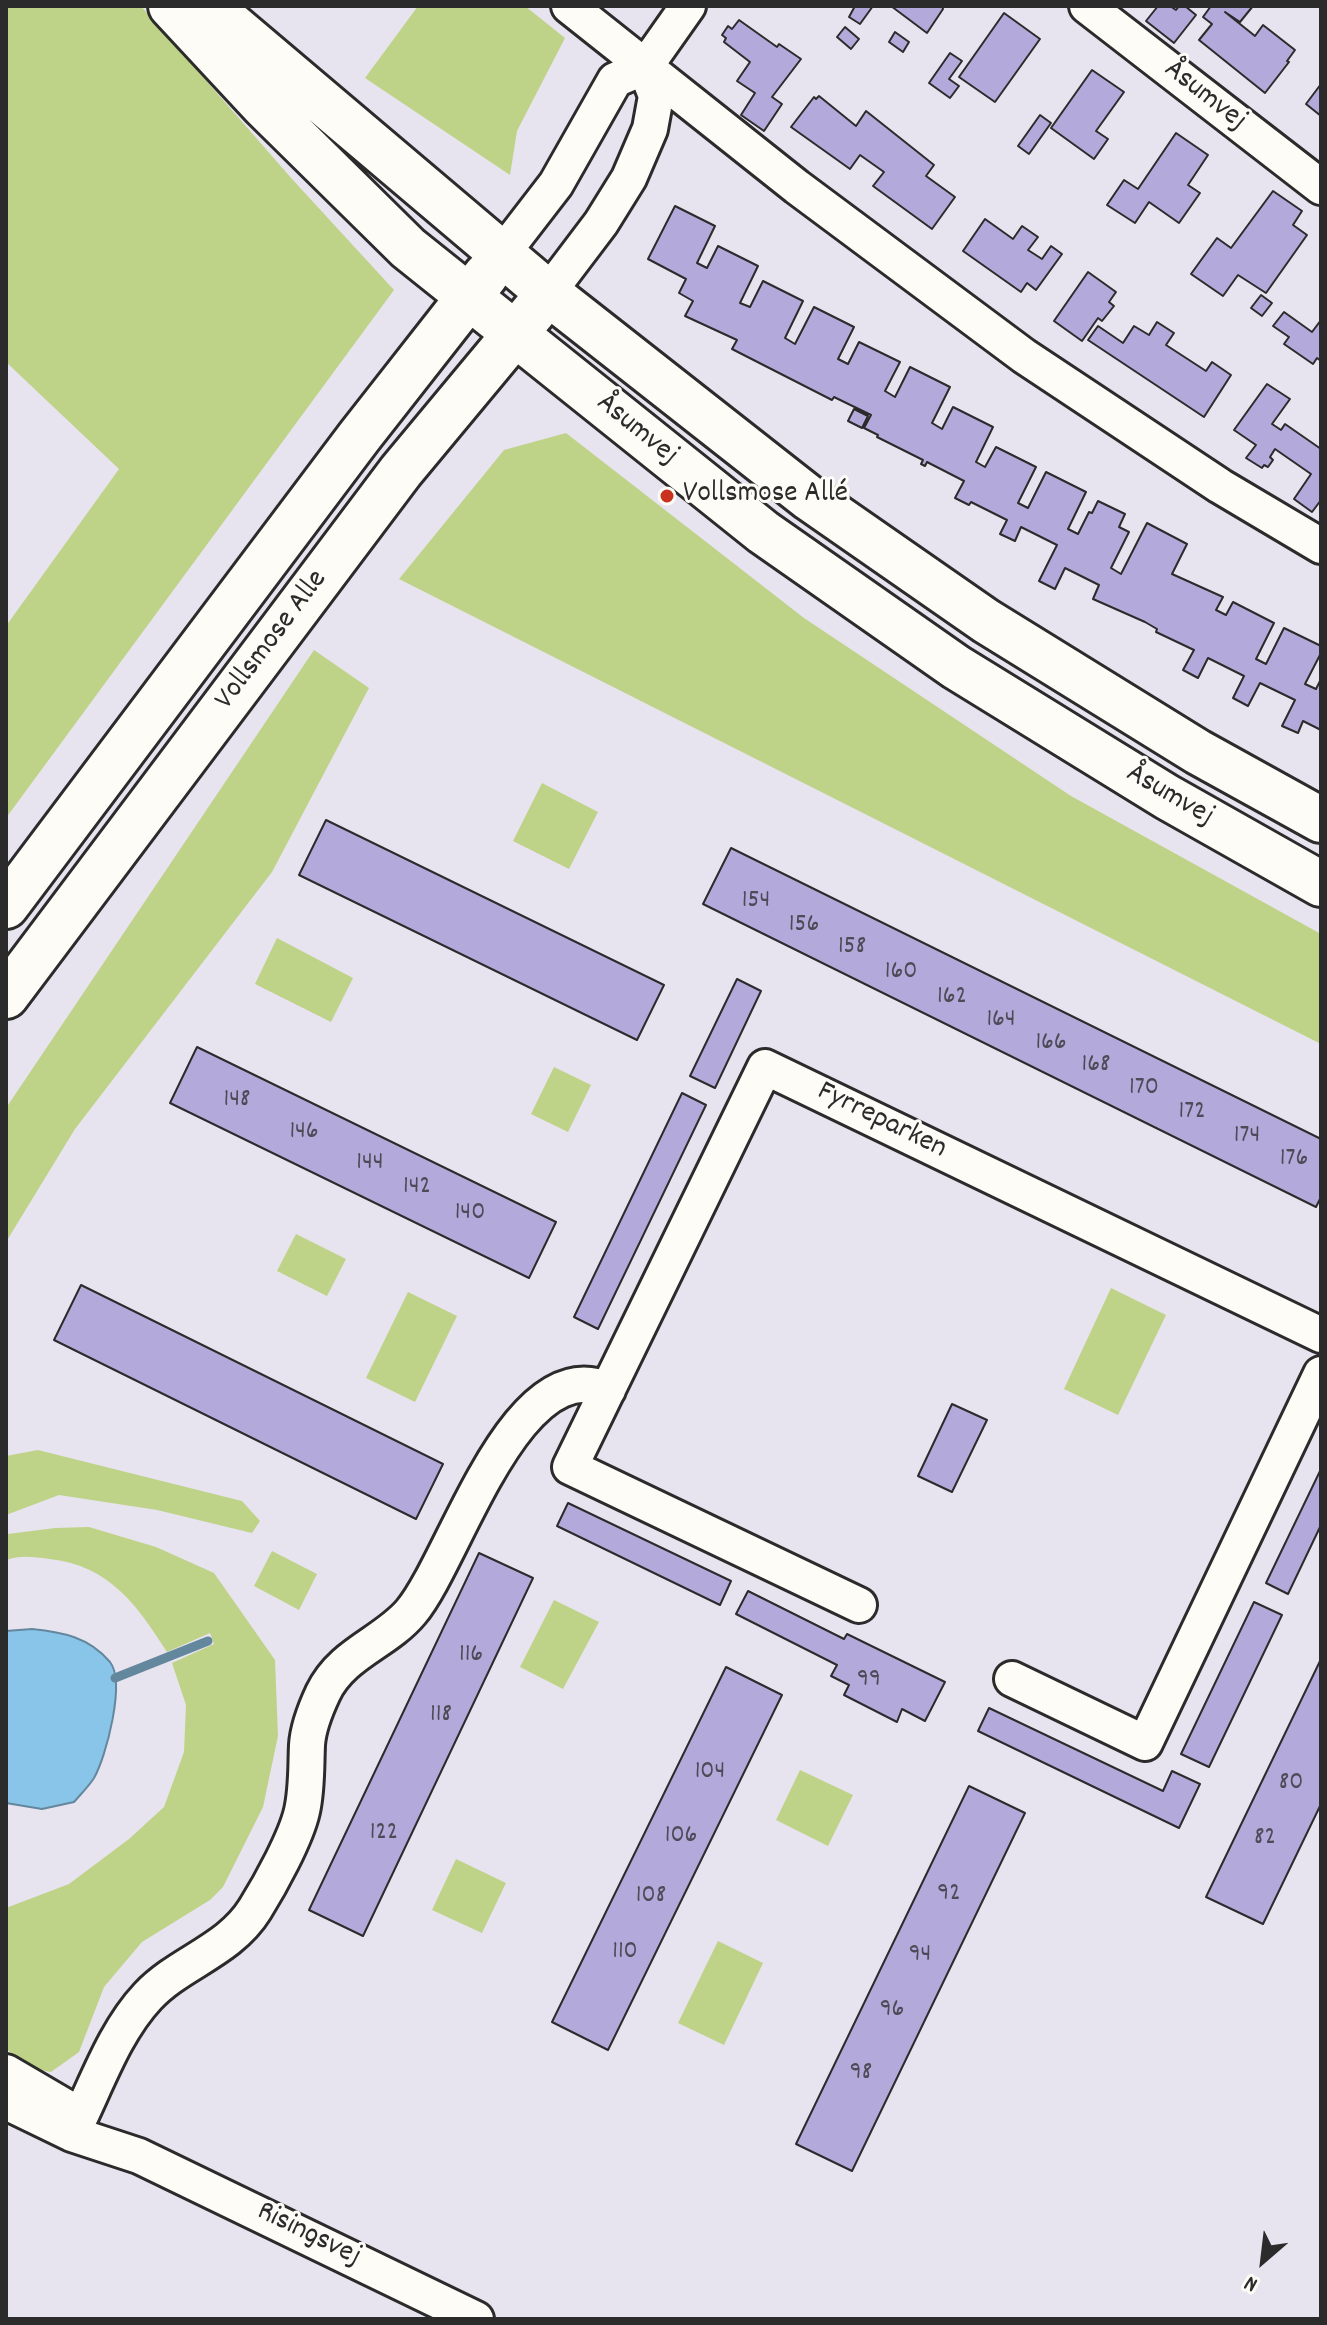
<!DOCTYPE html>
<html>
<head>
<meta charset="utf-8">
<style>
	body { margin:0 }
	#map { position:relative; width:1327px; height:2325px; overflow:hidden; background:#e7e3ef; font-family:Dekko,sans-serif }
	canvas { display:block }
	.frame { position:absolute; inset:0; border:8px solid #2b2b2b; pointer-events:none }
	.north { position:absolute; left:1223px; top:2221px; width:80px; height:80px; -webkit-text-stroke:6px #fdfcf7; paint-order:stroke; rotate:208deg; font-size:22px; font-weight:700; line-height:32px; text-align:center; color:#2b2b2b }
	.north::after { content:''; display:block; margin:auto; width:28px; height:36px; background:#2b2b2b; clip-path:polygon(50% 0,100% 100%,50% 72%,0 100%) }
</style>
</head>
<body>
<div id="map">
<canvas width="1327" height="2325"></canvas>
<div class="frame"></div>
<div class="north">N</div>
</div>
<script>
const ctx = document.querySelector('canvas').getContext('2d');
ctx.lineJoin = 'round';
function fill(path, color) { ctx.fillStyle = color; ctx.fill(path, 'evenodd'); }
function trace(path, color, width, dash) { ctx.strokeStyle = color; ctx.lineWidth = width; ctx.lineCap = dash ? 'butt' : 'round'; ctx.setLineDash(dash || []); ctx.stroke(path); }
function label(font, color, halo, rows, align = 'center') {
  ctx.font = font + ' Dekko,sans-serif'; ctx.lineWidth = 6; ctx.setLineDash([]); ctx.textBaseline = 'middle'; ctx.strokeStyle = halo; ctx.fillStyle = color; for (const [text, x, y, turn = 0] of rows) {
    ctx.save(); ctx.translate(x, y); ctx.rotate((+turn || 0) * Math.PI / 180); ctx.textAlign = isNaN(turn) ? turn : align; if (halo) ctx.strokeText(text, 0, 0); ctx.fillText(text, 0, 0); ctx.restore();
  }
}
fill(new Path2D(`
	M 6,6 L 141,6 L 292,179 L 394,290 L 6,818 L 6,626 L 119,469 L 6,362 Z
	M 418,6 L 525,6 L 565,38 L 517,131 L 510,175 L 365,78 Z
	M 566,433 L 804,618 L 1071,796 L 1321,934 L 1321,1044 L 399,579 L 504,450 Z
	M 314,650 L 369,688 L 272,872 L 75,1129 L 6,1242 L 6,1108 Z
	M 542,783 L 598,812 L 569,869 L 513,841 Z
	M 277,938 L 353,978 L 331,1022 L 255,984 Z
	M 554,1067 L 591,1085 L 568,1132 L 531,1114 Z
	M 296,1234 L 346,1259 L 327,1296 L 277,1271 Z
	M 1111,1288 L 1166,1315 L 1118,1415 L 1064,1389 Z
	M 408,1292 L 457,1316 L 415,1402 L 366,1378 Z
	M 38,1450 L 242,1501 L 260,1521 L 252,1533 L 157,1510 L 59,1495 L 6,1515 L 6,1456 Z
	M 89,1527 L 156,1547 L 214,1573 L 275,1660 L 278,1736 L 263,1807 L 223,1887 L 210,1900 L 142,1942 L 104,1987 L 79,2052 L 51,2072 L 33,2069 L 6,2049 L 6,1908 L 69,1884 L 129,1839 L 164,1807 L 184,1752 L 186,1705 L 172,1663 L 214,1644 L 210,1633 L 167,1652 C 137,1605 109,1565 49,1559 C 33,1557 21,1555 6,1560 L 8,1534 L 55,1528 Z
	M 272,1551 L 317,1574 L 299,1610 L 254,1586 Z
	M 554,1600 L 599,1622 L 563,1689 L 520,1667 Z
	M 800,1770 L 853,1795 L 828,1846 L 776,1820 Z
	M 456,1859 L 506,1883 L 482,1933 L 432,1910 Z
	M 718,1941 L 763,1963 L 724,2045 L 678,2023 Z`), '#bfd388');
const water = new Path2D(`
	M 32,1629 C 62,1632 89,1637 110,1662 C 126,1682 106,1757 94,1778 C 89,1786 81,1794 74,1802 L 42,1809 L 6,1803 L 6,1631 Z`);
fill(water, '#89c5e9');
trace(water, '#63879d', 2);
trace(new Path2D(`
	M 115,1678 L 208,1641`), '#63879d', 9);
const building = new Path2D(`
	M 855,6 L 873,6 L 860,24 L 849,17 Z
	M 891,6 L 942,6 L 943,9 L 927,33 Z
	M 1158,6 L 1170,6 L 1176,10 L 1179,6 L 1185,6 L 1196,15 L 1174,43 L 1146,21 Z
	M 1211,6 L 1253,6 L 1240,22 L 1225,12 L 1255,36 L 1263,25 L 1295,50 L 1287,61 L 1289,62 L 1265,93 L 1199,40 L 1212,24 L 1203,17 Z
	M 1004,13 L 1040,39 L 995,102 L 959,77 Z
	M 739,20 L 777,47 L 779,44 L 801,59 L 772,97 L 782,104 L 764,131 L 741,115 L 755,93 L 737,81 L 750,62 L 724,42 L 726,38 L 722,35 L 728,26 L 732,29 Z
	M 845,27 L 859,39 L 851,49 L 837,37 Z
	M 895,32 L 909,42 L 903,52 L 889,42 Z
	M 950,53 L 962,61 L 949,79 L 959,86 L 950,98 L 929,83 Z
	M 1092,70 L 1124,92 L 1096,131 L 1108,139 L 1094,159 L 1051,128 Z
	M 1321,84 L 1321,116 L 1306,104 Z
	M 819,96 L 856,126 L 866,111 L 934,165 L 926,176 L 955,197 L 932,229 L 873,186 L 884,172 L 860,155 L 850,169 L 791,127 L 814,97 L 816,99 Z
	M 1040,115 L 1051,123 L 1029,154 L 1018,146 Z
	M 1176,133 L 1208,155 L 1188,185 L 1200,193 L 1179,223 L 1149,202 L 1135,223 L 1107,205 L 1124,180 L 1138,189 Z
	M 1273,191 L 1302,211 L 1293,225 L 1307,235 L 1266,293 L 1238,275 L 1223,296 L 1191,274 L 1217,238 L 1231,248 Z
	M 675,206 L 715,226 L 697,263 L 707,268 L 718,246 L 758,266 L 740,303 L 750,307 L 763,281 L 803,301 L 785,338 L 795,344 L 814,307 L 854,327 L 838,359 L 848,364 L 859,342 L 900,362 L 885,391 L 895,397 L 910,367 L 950,387 L 932,423 L 942,429 L 953,407 L 993,427 L 976,462 L 985,467 L 996,447 L 1036,467 L 1018,503 L 1028,508 L 1046,472 L 1086,492 L 1068,529 L 1078,534 L 1089,512 L 1092,513 L 1098,501 L 1125,514 L 1119,527 L 1129,532 L 1111,568 L 1121,574 L 1147,523 L 1187,544 L 1172,574 L 1223,597 L 1216,610 L 1226,615 L 1233,602 L 1274,623 L 1256,659 L 1266,664 L 1284,628 L 1321,646 L 1321,653 L 1305,684 L 1316,689 L 1321,679 L 1321,730 L 1303,721 L 1298,733 L 1282,726 L 1295,700 L 1260,683 L 1248,706 L 1233,698 L 1244,676 L 1208,658 L 1198,678 L 1183,670 L 1194,650 L 1156,632 L 1157,629 L 1145,622 L 1093,599 L 1099,585 L 1065,568 L 1055,589 L 1039,581 L 1057,545 L 1021,527 L 1015,541 L 1000,534 L 1007,520 L 971,502 L 969,505 L 955,498 L 964,481 L 927,462 L 925,466 L 921,464 L 923,460 L 877,437 L 878,435 L 864,428 L 871,415 L 834,397 L 832,400 L 732,349 L 737,340 L 685,316 L 693,301 L 679,293 L 686,279 L 648,259 Z
	M 985,219 L 1013,239 L 1022,226 L 1038,237 L 1028,250 L 1042,259 L 1051,246 L 1062,254 L 1036,290 L 1027,283 L 1021,292 L 963,251 Z
	M 1088,272 L 1116,292 L 1109,302 L 1114,306 L 1102,321 L 1098,318 L 1082,341 L 1054,321 Z
	M 1261,295 L 1272,303 L 1262,316 L 1251,308 Z
	M 1284,312 L 1312,332 L 1321,320 L 1321,361 L 1317,358 L 1313,364 L 1284,344 L 1289,337 L 1273,326 Z
	M 1157,322 L 1174,333 L 1166,345 L 1206,371 L 1212,362 L 1231,375 L 1204,417 L 1088,340 L 1098,326 L 1123,343 L 1134,326 L 1149,335 Z
	M 1267,384 L 1290,399 L 1272,424 L 1281,430 L 1285,424 L 1321,449 L 1321,500 L 1312,512 L 1294,499 L 1311,474 L 1275,449 L 1270,457 L 1273,460 L 1268,467 L 1264,465 L 1262,468 L 1246,458 L 1256,445 L 1234,430 Z
	M 854,409 L 868,416 L 862,428 L 848,421 Z
	M 326,820 L 664,985 L 637,1040 L 299,875 Z
	M 731,848 L 1321,1139 L 1321,1197 L 1316,1207 L 703,904 Z
	M 737,979 L 761,991 L 715,1088 L 690,1076 Z
	M 197,1047 L 556,1222 L 529,1278 L 170,1103 Z
	M 682,1093 L 706,1105 L 598,1329 L 574,1317 Z
	M 81,1285 L 443,1464 L 416,1519 L 54,1340 Z
	M 952,1404 L 987,1420 L 952,1492 L 918,1476 Z
	M 1321,1469 L 1321,1525 L 1288,1594 L 1266,1583 Z
	M 568,1503 L 731,1581 L 720,1605 L 557,1526 Z
	M 479,1553 L 533,1578 L 363,1936 L 309,1910 Z
	M 748,1591 L 844,1639 L 847,1634 L 945,1682 L 925,1721 L 902,1709 L 897,1722 L 844,1695 L 849,1685 L 831,1676 L 837,1665 L 736,1614 Z
	M 1254,1602 L 1282,1615 L 1209,1767 L 1181,1754 Z
	M 1321,1659 L 1321,1804 L 1263,1924 L 1206,1897 Z
	M 726,1667 L 782,1695 L 608,2050 L 552,2022 Z
	M 989,1708 L 1163,1791 L 1172,1771 L 1200,1784 L 1179,1828 L 978,1731 Z
	M 969,1786 L 1025,1813 L 852,2171 L 796,2144 Z`);
fill(building, '#b3aadb');
trace(building, '#2b2b2b', 2);
const street = new Path2D(`
	M 569,6 L 797,187 L 1024,356 L 1220,486 L 1321,546
	M 1087,6 L 1321,187
	M 502,254 L 556,184 L 615,80 L 645,67 L 688,6
	M 548,293 L 601,223 L 629,178 L 650,129 L 656,96 L 645,67
	M 859,1605 L 570,1467 L 765,1067 L 1321,1335
	M 1012,1679 L 1145,1743 L 1321,1374
	M 6,2072 L 76,2113
	M 6,2102 L 72,2134 L 139,2156 L 476,2319
	M 72,2134 C 95,2089 113,2033 148,1996 C 180,1962 229,1951 255,1909 C 270,1885 296,1838 302,1811 C 307,1789 306,1767 307,1745 C 308,1728 316,1708 323,1693 C 342,1653 385,1643 411,1612 C 455,1560 515,1349 608,1390`);
const secondary = new Path2D(`
	M 171,6 L 263,105 L 408,248 L 763,532 L 956,667 L 1167,797 L 1321,884
	M 209,6 L 548,293 L 809,498 L 986,621 L 1198,752 L 1321,820
	M 6,906 L 359,437 L 486,275
	M 6,996 L 401,471 L 534,311`);
trace(street, '#2b2b2b', 40);
trace(secondary, '#2b2b2b', 50);
trace(street, '#fdfcf7', 34);
trace(secondary, '#fdfcf7', 44);
for (const [x, y, r, color] of [
	[667,496,8,"#c8321e"]
]) { const dot = new Path2D(); dot.arc(x, y, r, 0, 2 * Math.PI); ctx.fillStyle = color; ctx.fill(dot); trace(dot, '#fdfcf7', 3); }
label('26px', '#4d4b57', null, [
	["154",756,902],
	["156",804,926],
	["158",852,948],
	["160",901,973],
	["162",952,998],
	["164",1001,1021],
	["166",1051,1044],
	["168",1096,1066],
	["170",1144,1089],
	["148",237,1101],
	["172",1192,1113],
	["146",304,1133],
	["174",1247,1137],
	["176",1294,1160],
	["144",370,1164],
	["142",417,1188],
	["140",470,1214],
	["116",471,1656],
	["99",869,1681],
	["118",441,1716],
	["104",710,1773],
	["80",1291,1784],
	["122",384,1834],
	["106",681,1837],
	["82",1265,1839],
	["92",949,1895],
	["108",651,1897],
	["110",625,1953],
	["94",920,1956],
	["96",892,2011],
	["98",861,2074]
]);
label('30px', '#2b2b2b', '#fdfcf7', [
	["Åsumvej",1204,97,38],
	["Åsumvej",636,431,39],
	["Vollsmose Alle",273,641,-53],
	["Åsumvej",1169,797,30],
	["Fyrreparken",881,1122,26],
	["Risingsvej",308,2236,26]
]);
label('30px', '#2b2b2b', '#fdfcf7', [
	["Vollsmose Allé",683,496]
], 'left');
</script>
</body>
</html>
